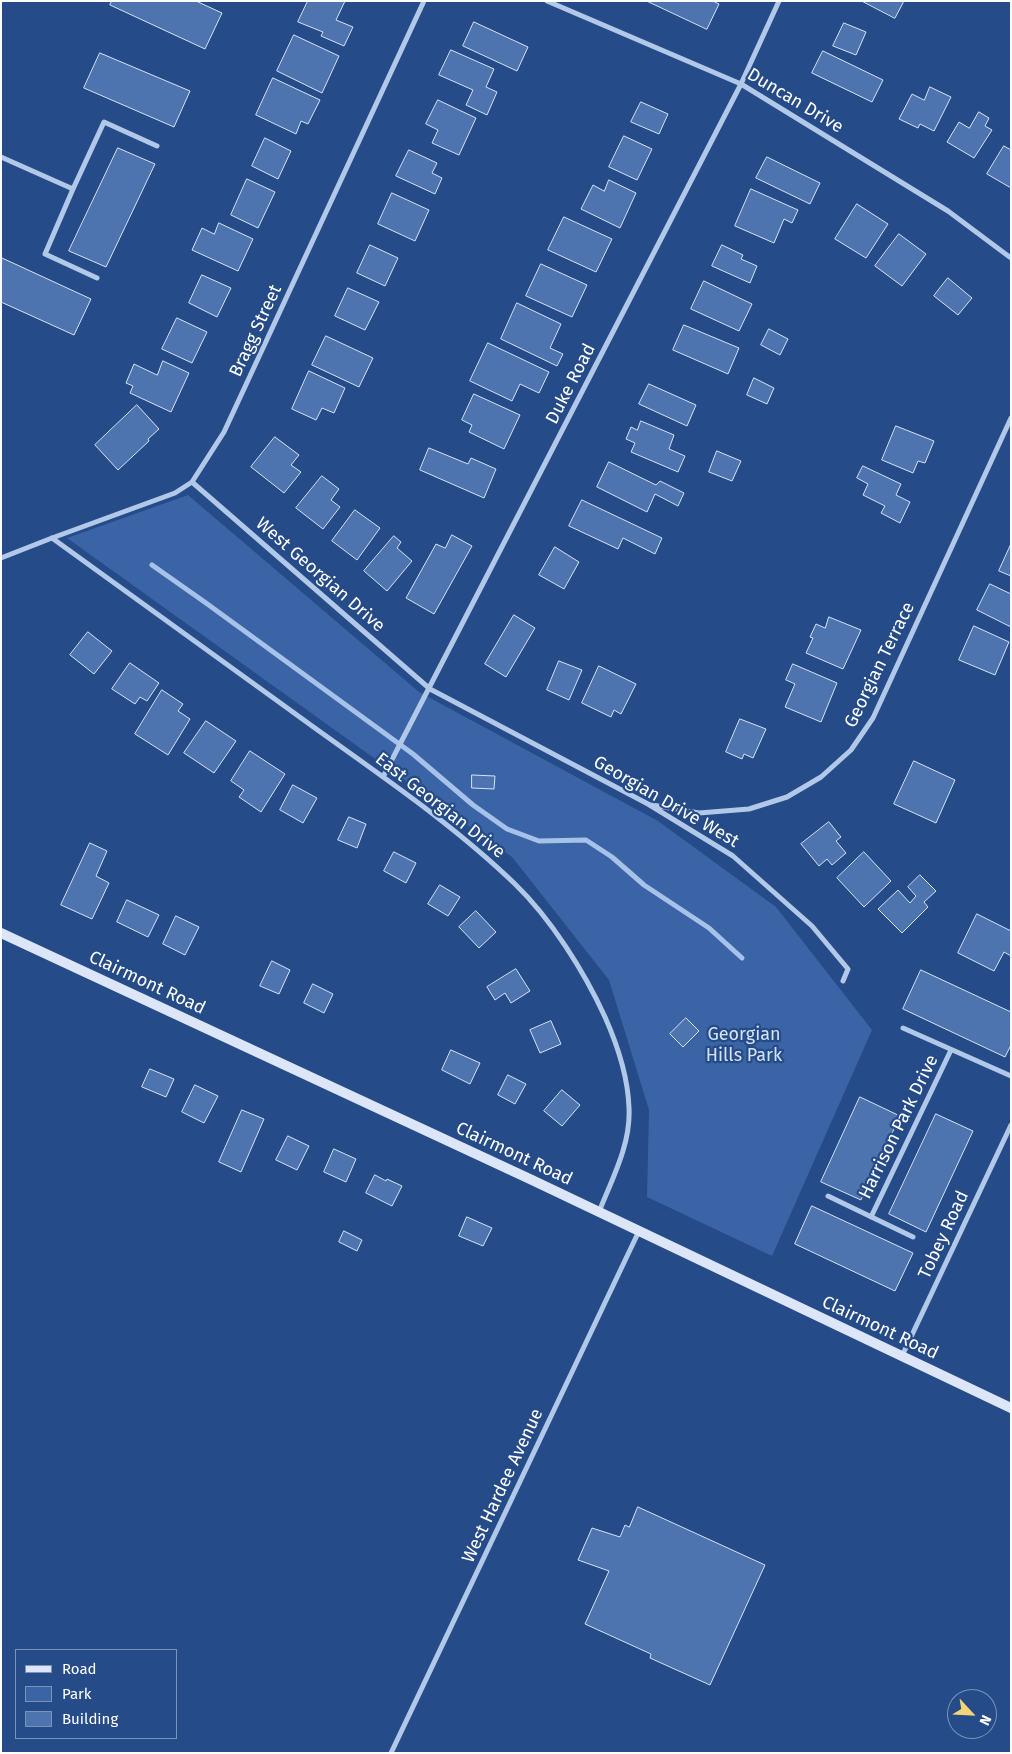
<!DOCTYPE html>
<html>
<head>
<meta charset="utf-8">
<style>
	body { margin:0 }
	#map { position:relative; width:1012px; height:1754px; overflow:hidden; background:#254b88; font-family:"Fira Sans",sans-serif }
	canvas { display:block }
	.frame { position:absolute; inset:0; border:2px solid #fff; pointer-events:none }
	.legend { position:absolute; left:15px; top:1649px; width:162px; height:90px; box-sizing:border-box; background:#254b88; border:1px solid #7c93b8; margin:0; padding:6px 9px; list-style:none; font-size:15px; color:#fff }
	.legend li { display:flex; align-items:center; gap:10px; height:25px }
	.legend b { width:25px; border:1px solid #7c93b8 }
	.north { position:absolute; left:947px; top:1689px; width:50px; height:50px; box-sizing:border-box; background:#254b88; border:1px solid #7c93b8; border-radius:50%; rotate:115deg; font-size:14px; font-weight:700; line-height:20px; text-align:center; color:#fff }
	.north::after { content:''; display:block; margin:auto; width:18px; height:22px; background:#f3d576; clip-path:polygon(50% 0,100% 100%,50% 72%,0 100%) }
</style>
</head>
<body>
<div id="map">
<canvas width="1012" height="1754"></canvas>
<div class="frame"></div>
<ul class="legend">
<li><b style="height:6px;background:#dce6f8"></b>Road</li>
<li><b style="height:14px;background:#3a64a5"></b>Park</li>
<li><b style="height:14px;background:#4e74b0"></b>Building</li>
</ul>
<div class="north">N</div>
</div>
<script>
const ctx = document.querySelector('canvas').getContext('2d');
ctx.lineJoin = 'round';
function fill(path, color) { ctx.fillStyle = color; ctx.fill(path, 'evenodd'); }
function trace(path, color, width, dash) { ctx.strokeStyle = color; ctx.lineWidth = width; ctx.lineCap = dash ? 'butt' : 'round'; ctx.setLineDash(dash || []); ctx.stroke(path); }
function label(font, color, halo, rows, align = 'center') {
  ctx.font = font + ' "Fira Sans",sans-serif'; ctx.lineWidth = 4.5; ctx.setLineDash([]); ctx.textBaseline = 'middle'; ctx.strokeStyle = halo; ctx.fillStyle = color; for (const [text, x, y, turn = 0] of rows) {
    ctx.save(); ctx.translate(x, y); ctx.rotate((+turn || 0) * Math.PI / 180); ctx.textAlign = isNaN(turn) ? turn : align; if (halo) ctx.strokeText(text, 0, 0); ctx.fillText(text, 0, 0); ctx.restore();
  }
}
fill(new Path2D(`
	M 188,495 L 419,692 L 658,821 L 776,907 L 872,1030 L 772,1256 L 647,1197 L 649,1110 L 609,980 L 512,857 L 67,538 Z`), '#3a64a5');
trace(new Path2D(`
	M 152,565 L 206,603 L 413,754 L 473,805 L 507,829 L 539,841 L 586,840 L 612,857 L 644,885 L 709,928 L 742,958`), '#a6c2ea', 5);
const building = new Path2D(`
	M 112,1 L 196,1 L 222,13 L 205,49 L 110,5 Z
	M 308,1 L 345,1 L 336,20 L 353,27 L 344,46 L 321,36 L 323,32 L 298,22 Z
	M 647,1 L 713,1 L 719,4 L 707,29 Z
	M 862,1 L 904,1 L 895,18 Z
	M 474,22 L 528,47 L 517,71 L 463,46 Z
	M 844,23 L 866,32 L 856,55 L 833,46 Z
	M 294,35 L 339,56 L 322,93 L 277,71 Z
	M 451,50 L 494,69 L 486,87 L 497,92 L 487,115 L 466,105 L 473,90 L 439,75 Z
	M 823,51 L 883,80 L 872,102 L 812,73 Z
	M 100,53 L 190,91 L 174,127 L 84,88 Z
	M 273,78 L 320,100 L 308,124 L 301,121 L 296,134 L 256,115 Z
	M 930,87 L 951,97 L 934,131 L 920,124 L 918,128 L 899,119 L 912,94 L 924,100 Z
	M 438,100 L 476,118 L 459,155 L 432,143 L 438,130 L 426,124 Z
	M 641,102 L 668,114 L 659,134 L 631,122 Z
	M 979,112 L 989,118 L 985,126 L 992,130 L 974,158 L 947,142 L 959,122 L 969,128 Z
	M 624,136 L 652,149 L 637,180 L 609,167 Z
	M 265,138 L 291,151 L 278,179 L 252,166 Z
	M 1004,146 L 1011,150 L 1011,188 L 987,174 Z
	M 118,148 L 155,164 L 106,267 L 69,251 Z
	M 409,150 L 437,163 L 432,173 L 442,178 L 435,194 L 396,176 Z
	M 767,157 L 820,183 L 810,204 L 756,178 Z
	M 247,179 L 275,192 L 258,228 L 231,215 Z
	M 609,180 L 636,193 L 620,228 L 581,209 L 593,185 L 604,191 Z
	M 751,189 L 798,210 L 792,223 L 784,219 L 774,243 L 735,226 Z
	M 392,193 L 429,210 L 415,241 L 378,224 Z
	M 857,204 L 888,224 L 866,258 L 835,239 Z
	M 564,217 L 612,239 L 596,272 L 548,250 Z
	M 219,223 L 253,239 L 238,271 L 192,250 L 202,228 L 214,234 Z
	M 899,234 L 926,254 L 902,286 L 875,266 Z
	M 370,245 L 398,258 L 385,286 L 357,273 Z
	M 722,245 L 743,255 L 741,259 L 757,266 L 750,283 L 712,266 Z
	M 2,258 L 91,299 L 74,335 L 1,302 Z
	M 541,264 L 587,285 L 572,317 L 526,296 Z
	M 202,275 L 231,288 L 217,317 L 189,303 Z
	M 948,278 L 972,298 L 958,315 L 934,296 Z
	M 704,281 L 752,304 L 739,331 L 691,309 Z
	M 348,288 L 379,302 L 365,330 L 335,316 Z
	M 517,303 L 561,324 L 550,348 L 563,354 L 557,366 L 501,339 Z
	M 177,318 L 207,332 L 192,363 L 162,349 Z
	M 684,325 L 739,348 L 728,374 L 673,350 Z
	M 769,329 L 788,339 L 780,355 L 761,345 Z
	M 326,336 L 373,358 L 359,387 L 312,365 Z
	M 488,343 L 549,372 L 539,393 L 520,384 L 512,401 L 470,381 Z
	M 163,361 L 189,373 L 171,412 L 130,393 L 133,386 L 126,383 L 134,364 L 157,375 Z
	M 309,371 L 345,388 L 334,413 L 322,408 L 316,420 L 292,409 Z
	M 754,378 L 774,388 L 767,404 L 747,395 Z
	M 649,384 L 696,405 L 687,426 L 639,404 Z
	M 474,394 L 520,415 L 504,449 L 469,432 L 472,425 L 462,420 Z
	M 137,405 L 159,429 L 148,439 L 149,441 L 118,470 L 95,445 Z
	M 641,421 L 674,435 L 669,449 L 685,456 L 678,472 L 631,452 L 635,443 L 626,439 L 631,427 L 637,430 Z
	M 896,426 L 934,441 L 925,463 L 918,461 L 913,473 L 882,460 Z
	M 275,437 L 299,455 L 291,465 L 301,472 L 284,493 L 251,467 Z
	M 429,448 L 468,464 L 471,458 L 496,469 L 484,498 L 420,470 Z
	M 717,451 L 741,461 L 732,481 L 709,472 Z
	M 609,462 L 656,485 L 660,481 L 684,493 L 678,506 L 655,494 L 647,512 L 597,487 Z
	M 863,466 L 901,484 L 896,495 L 910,502 L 900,523 L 881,513 L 885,506 L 863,495 L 868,484 L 857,478 Z
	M 322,476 L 339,489 L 331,500 L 340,507 L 323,529 L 296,508 Z
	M 582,500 L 662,538 L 655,554 L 623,538 L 618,549 L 569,526 Z
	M 355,510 L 380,528 L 357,560 L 332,541 Z
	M 452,535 L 472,546 L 434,614 L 406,598 L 436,544 L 445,548 Z
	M 394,536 L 401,542 L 397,548 L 412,561 L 387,591 L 364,571 Z
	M 1011,544 L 1011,576 L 999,571 Z
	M 555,547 L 579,562 L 564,589 L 539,575 Z
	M 990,584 L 1011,594 L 1011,627 L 977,610 Z
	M 514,615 L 535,628 L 506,677 L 485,664 Z
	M 829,617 L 861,630 L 843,669 L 806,653 L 813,638 L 810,637 L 816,624 L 825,628 Z
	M 974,626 L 1009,642 L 995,675 L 959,660 Z
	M 88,632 L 112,651 L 94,674 L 70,655 Z
	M 559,661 L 582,670 L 569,700 L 547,690 Z
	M 130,663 L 159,683 L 147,701 L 140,697 L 135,704 L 112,689 Z
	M 793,664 L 837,683 L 821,722 L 785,707 L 795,684 L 786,680 Z
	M 599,666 L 636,684 L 621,714 L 614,710 L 611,717 L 582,703 Z
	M 162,690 L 183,704 L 178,711 L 190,719 L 168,755 L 135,734 Z
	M 740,719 L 766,729 L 753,758 L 744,754 L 742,759 L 726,752 Z
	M 206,721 L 236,741 L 214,773 L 184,753 Z
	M 250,751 L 285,774 L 261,812 L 239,797 L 244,790 L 231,781 Z
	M 914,761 L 955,780 L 936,823 L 894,804 Z
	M 472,775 L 495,776 L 494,789 L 472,788 Z
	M 293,785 L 317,798 L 303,823 L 280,810 Z
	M 349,817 L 366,824 L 357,848 L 338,840 Z
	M 829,822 L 841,837 L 836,841 L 846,853 L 832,865 L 827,859 L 819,866 L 801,844 Z
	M 90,843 L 107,851 L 96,876 L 109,883 L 92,919 L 61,905 Z
	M 394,852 L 416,863 L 406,883 L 384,871 Z
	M 864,852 L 891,881 L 864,907 L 837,878 Z
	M 920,875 L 936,891 L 924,902 L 928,907 L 902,933 L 878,909 L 898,890 L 910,903 L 916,896 L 908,887 Z
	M 440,885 L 460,897 L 448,916 L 428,904 Z
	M 127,900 L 159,915 L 148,937 L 117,922 Z
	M 476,911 L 496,932 L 479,948 L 459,927 Z
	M 977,914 L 1011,931 L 1011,956 L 1004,952 L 994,971 L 958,953 Z
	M 176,916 L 199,927 L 185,955 L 163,944 Z
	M 272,961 L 290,970 L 279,994 L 260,986 Z
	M 516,969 L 530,991 L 511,1003 L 505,993 L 495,1000 L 487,987 Z
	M 921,970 L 1011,1012 L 1011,1045 L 1005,1057 L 903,1009 Z
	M 313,984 L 333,994 L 324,1013 L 304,1003 Z
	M 686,1018 L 699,1031 L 683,1047 L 670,1034 Z
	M 551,1021 L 561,1044 L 540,1053 L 530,1030 Z
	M 451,1050 L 480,1063 L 470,1084 L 442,1070 Z
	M 150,1069 L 174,1079 L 166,1097 L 142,1087 Z
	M 508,1075 L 526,1084 L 515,1104 L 498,1095 Z
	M 195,1085 L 218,1096 L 204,1123 L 182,1112 Z
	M 562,1090 L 580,1105 L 562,1126 L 544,1111 Z
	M 860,1097 L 900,1116 L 861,1200 L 821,1182 Z
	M 242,1110 L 264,1119 L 241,1172 L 219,1162 Z
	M 936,1114 L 973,1131 L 926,1232 L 889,1214 Z
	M 288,1136 L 309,1146 L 297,1170 L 276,1160 Z
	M 334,1149 L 356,1159 L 346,1182 L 324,1172 Z
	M 375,1175 L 386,1181 L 387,1179 L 402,1186 L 392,1206 L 366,1193 Z
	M 812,1206 L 913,1253 L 895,1291 L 795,1244 Z
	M 467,1217 L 492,1228 L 483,1246 L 459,1236 Z
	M 344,1231 L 362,1240 L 357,1251 L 339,1242 Z
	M 638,1507 L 765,1565 L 710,1685 L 650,1658 L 651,1654 L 585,1624 L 609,1571 L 578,1560 L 592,1528 L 620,1537 L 625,1525 L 629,1527 Z`);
fill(building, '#4e74b0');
trace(building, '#d5e3f7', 1);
trace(new Path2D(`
	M 547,1 L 741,84 L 948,211 L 1011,258
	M 1,157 L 73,189 L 45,254 L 97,278
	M 73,189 L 104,122 L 157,146
	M 192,482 L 430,689 L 648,804 L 733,856 L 812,926 L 848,969 L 843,981
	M 52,538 C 131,595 211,653 290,710 C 365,765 448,819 515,884 C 551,919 584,971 605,1017 C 617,1044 628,1077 629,1108 C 631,1144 612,1179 599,1212
	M 1,558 L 52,538 L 175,493 L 192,482 L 224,432 L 424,1
	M 383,777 L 741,84 L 779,1
	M 652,805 L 699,813 L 749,809 L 787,797 L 821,777 L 851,750 L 873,718 L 1011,418
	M 903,1028 L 1011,1076
	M 828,1196 L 913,1237
	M 871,1217 L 951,1050
	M 902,1356 L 1011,1125
	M 391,1753 L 639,1231`), '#b1c8e9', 5);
trace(new Path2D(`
	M 1,933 L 532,1180 L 1011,1408`), '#dce6f8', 10);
label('18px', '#fff', '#254b88', [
	["Duncan Drive",795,101,31],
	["Bragg Street",256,331,-65],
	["Duke Road",571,384,-63],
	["West Georgian Drive",320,575,41],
	["Georgian Terrace",880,665,-64],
	["Georgian Drive West",666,802,30],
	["East Georgian Drive",440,806,38],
	["Clairmont Road",147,983,25],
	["Harrison Park Drive",899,1127,-64],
	["Clairmont Road",514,1154,25],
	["Tobey Road",944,1235,-65],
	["Clairmont Road",880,1328,25],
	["West Hardee Avenue",503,1486,-65]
]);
label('18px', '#d5e3f7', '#254b88', [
	["Georgian",744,1035],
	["Hills Park",744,1056]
]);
</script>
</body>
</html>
